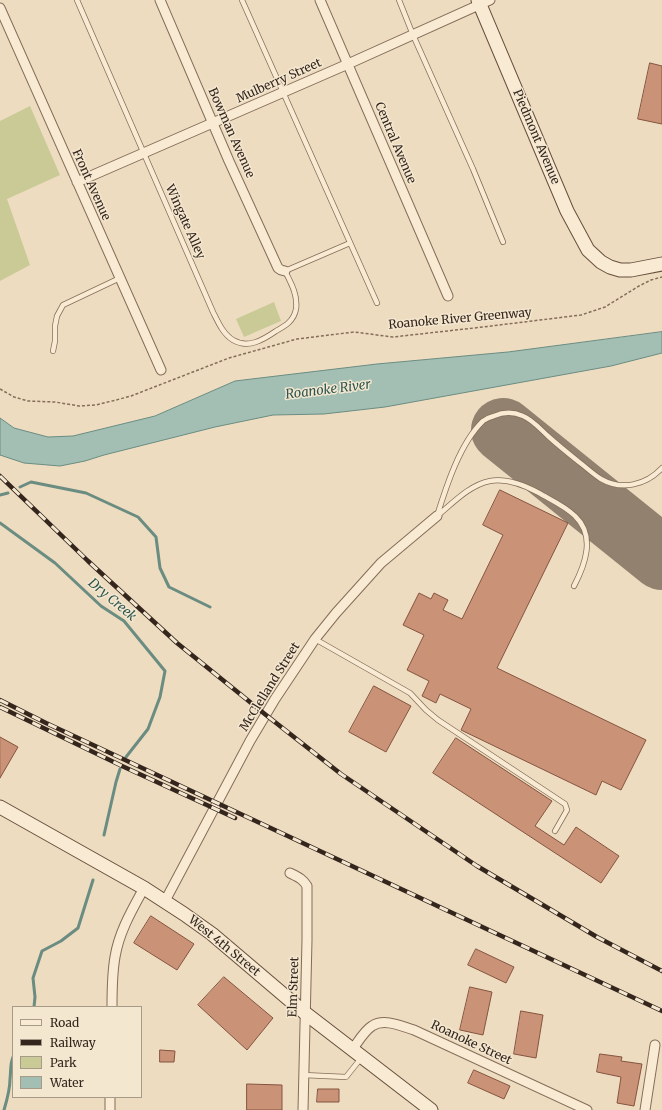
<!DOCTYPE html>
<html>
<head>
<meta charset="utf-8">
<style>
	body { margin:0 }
	#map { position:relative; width:662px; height:1110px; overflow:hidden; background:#eddcc0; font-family:Merriweather,serif }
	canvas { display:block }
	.legend { position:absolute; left:12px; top:1006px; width:130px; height:92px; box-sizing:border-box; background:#f4e7d0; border:1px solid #a89a88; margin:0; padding:5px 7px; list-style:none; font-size:12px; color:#35261d }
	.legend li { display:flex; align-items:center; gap:8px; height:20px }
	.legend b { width:20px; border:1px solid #a89a88 }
</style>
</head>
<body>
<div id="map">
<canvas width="662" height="1110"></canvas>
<ul class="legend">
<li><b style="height:5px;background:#f8ead3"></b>Road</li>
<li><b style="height:5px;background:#35261d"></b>Railway</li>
<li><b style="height:11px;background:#c9ca95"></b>Park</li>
<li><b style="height:11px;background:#a3bfb4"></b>Water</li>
</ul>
</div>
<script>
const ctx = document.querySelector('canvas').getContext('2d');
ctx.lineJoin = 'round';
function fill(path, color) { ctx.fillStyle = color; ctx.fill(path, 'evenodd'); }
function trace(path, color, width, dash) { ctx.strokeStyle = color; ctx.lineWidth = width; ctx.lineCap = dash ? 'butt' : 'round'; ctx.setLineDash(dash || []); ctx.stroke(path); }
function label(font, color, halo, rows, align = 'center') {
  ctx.font = font + ' Merriweather,serif'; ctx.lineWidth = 3; ctx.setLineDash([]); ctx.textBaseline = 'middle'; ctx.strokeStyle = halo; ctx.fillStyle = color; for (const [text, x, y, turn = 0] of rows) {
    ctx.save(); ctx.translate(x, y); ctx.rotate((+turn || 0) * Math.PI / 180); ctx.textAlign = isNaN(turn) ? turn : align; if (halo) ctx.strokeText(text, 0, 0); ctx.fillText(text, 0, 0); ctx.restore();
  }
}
fill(new Path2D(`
	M 30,106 L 60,175 L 7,199 L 30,265 L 0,281 L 0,121 Z
	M 274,302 L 281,321 L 244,337 L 236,319 Z`), '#c9ca95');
const water = new Path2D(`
	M 662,332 L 662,353 L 611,366 L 385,407 L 324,414 L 273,415 L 215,427 L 104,455 L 85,461 L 60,466 L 24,463 L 0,455 L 0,418 L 14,428 L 48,437 L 73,436 L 155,416 L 235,381 L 377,364 L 508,352 Z`);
fill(water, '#a3bfb4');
trace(water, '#6a8c81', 1);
trace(new Path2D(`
	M 20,487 L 31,482 L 86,493 L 138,517 L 156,537 L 160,568 L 169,587 L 210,607
	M 0,495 L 8,493
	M 0,523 L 55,563 L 101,606 L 124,621 L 165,671 L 160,697 L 148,729 L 126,757
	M 104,835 L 116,782 L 120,769
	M 34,1007 L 35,997 L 33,978 L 42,951 L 61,941 L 78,928 L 93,880
	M 4,1110 C 7,1100 10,1089 10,1079 C 11,1071 10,1064 13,1057`), '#6a8c81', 3);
trace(new Path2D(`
	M 503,430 L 662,558`), '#91816e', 64);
const building = new Path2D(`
	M 650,63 L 662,66 L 662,124 L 638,119 Z
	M 500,490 L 568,523 L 497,668 L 646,740 L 621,790 L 602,781 L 596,795 L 461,730 L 471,709 L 440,694 L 436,703 L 422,696 L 429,681 L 407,670 L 424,635 L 403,625 L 419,593 L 431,599 L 434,593 L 448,600 L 443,610 L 462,619 L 503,535 L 483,525 Z
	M 374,686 L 411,706 L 386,752 L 349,732 Z
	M 0,737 L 18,747 L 0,778 Z
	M 456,738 L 552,801 L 535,826 L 564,845 L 576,827 L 619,856 L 601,883 L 433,773 Z
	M 151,916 L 194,944 L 177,970 L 134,943 Z
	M 476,949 L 514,967 L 506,983 L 468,965 Z
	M 224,977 L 273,1018 L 247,1050 L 198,1005 Z
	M 470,987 L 492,992 L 483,1035 L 460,1030 Z
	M 521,1011 L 543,1015 L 536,1058 L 514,1054 Z
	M 160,1050 L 175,1051 L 174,1062 L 160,1062 Z
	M 600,1054 L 622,1057 L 621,1061 L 642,1064 L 634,1106 L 617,1103 L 621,1077 L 597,1072 Z
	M 474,1070 L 510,1086 L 504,1099 L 468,1083 Z
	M 247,1084 L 282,1085 L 282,1110 L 247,1110 Z
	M 318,1089 L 339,1089 L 339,1102 L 317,1102 Z`);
fill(building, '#ca9277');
trace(building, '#84543f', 1);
const lane = new Path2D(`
	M 77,0 L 213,312 C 218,322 223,334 233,340 C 248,349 263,340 276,331 C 285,326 294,321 296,309 C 298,295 291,283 285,271 L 350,243
	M 242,0 L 377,303
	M 399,0 L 413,35 L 473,169 L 503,242
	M 53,351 L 55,341 L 55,326 L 57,316 L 63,305 L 120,278
	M 437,516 C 446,487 460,443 483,421 C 486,419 490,417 494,416 C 503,412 514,412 523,416 C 533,420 541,430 549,437 C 559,446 569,454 579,462 C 587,468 593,474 601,479 C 622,491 646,485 662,468
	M 437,516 C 452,504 469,485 490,481 C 507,478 524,485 539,493 C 551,500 565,506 575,516 C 596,536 585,565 574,586
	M 315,639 L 410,693 L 426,710 L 438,720 L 565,804 L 567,810 L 555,831
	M 303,1075 L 346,1077 L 362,1057`);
const street = new Path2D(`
	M 160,0 L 229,161 L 278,268 L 281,270 L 285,271
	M 320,0 L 448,296
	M 0,8 L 161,370
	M 77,182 L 348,64 L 490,0
	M 290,873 C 298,877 303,879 307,886 L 307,940 L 303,1110
	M 165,901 L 250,741 L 275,699 L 315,639 L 336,613 L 381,563 L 437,516
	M 112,1007 C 112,990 112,974 115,957 C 119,932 132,910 144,888
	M 352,1050 C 358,1042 364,1031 372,1026 C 384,1018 401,1026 414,1030 L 587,1110
	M 110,1110 L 110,1097
	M 645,1110 L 655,1045`);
const secondary = new Path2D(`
	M 478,0 L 567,211 L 588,250 L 601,262 L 610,267 L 620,270 L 631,270 L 662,264
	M 0,807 L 144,888 L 184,914 L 212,934 L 305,1013 L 431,1110`);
trace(lane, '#856d59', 6);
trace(street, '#856d59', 11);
trace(secondary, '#674e3c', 15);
trace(new Path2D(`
	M 0,389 L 14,397 L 28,401 L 55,402 L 79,406 L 96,405 L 116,400 L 131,396 L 229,358 L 297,339 L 354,332 L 393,337 L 483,327 L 581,315 L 605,307 L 639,286 L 651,280 L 662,277`), '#856d59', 1.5, [3, 2]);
trace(lane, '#f8ead3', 4.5);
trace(street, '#f8ead3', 9);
trace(secondary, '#f8ead3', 13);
const rail = new Path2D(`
	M 0,476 L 88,561 L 177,643 L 266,715 L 341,774 L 477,866 L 597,937 L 662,971
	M 0,700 L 46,723 L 662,1011
	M 0,707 L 122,766 L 235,818`);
trace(rail, '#35261d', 4.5);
trace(rail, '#f4e7d0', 3, [9]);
label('12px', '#35261d', '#f4e7d0', [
	["Mulberry Street",279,81,-24],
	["Bowman Avenue",231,133,66],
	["Piedmont Avenue",536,137,67],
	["Central Avenue",395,143,67],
	["Front Avenue",91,185,66],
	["Wingate Alley",185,222,66],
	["Roanoke River Greenway",460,319,-5],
	["McClelland Street",270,687,-58],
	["West 4th Street",224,946,39],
	["Elm Street",294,987,-88],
	["Roanoke Street",471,1043,25]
]);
label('italic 13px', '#2c554f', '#f4e7d0', [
	["Roanoke River",328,390,-7],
	["Dry Creek",112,600,40]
]);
</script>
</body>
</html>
